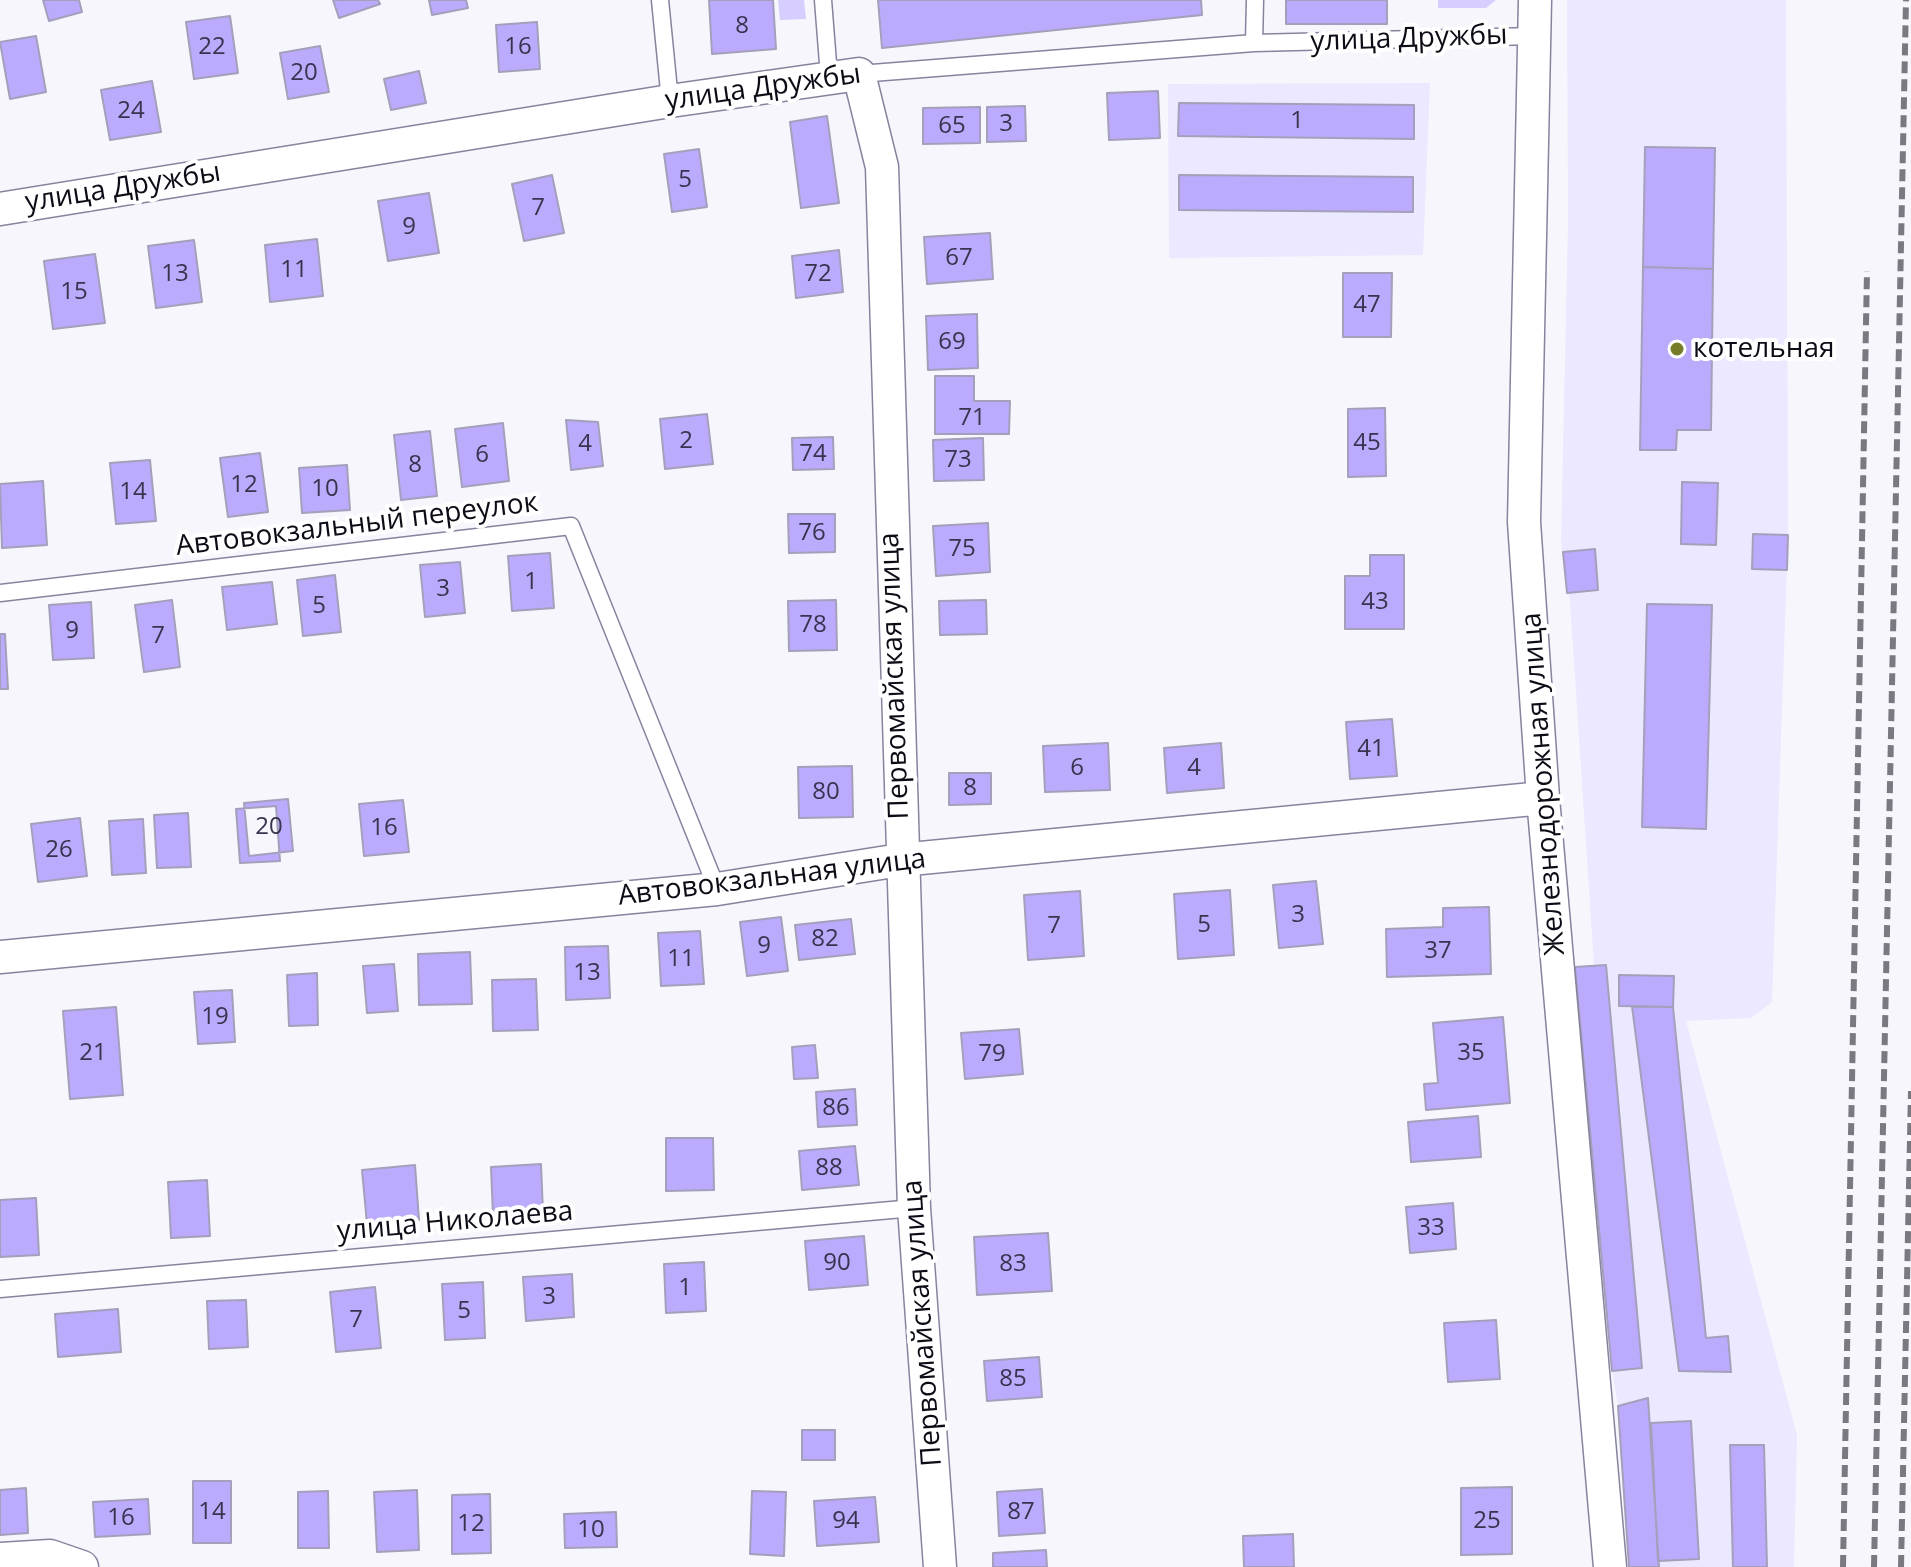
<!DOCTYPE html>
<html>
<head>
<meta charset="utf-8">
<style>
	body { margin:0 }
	canvas { display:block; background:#f7f6fc }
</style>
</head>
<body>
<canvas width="1911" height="1567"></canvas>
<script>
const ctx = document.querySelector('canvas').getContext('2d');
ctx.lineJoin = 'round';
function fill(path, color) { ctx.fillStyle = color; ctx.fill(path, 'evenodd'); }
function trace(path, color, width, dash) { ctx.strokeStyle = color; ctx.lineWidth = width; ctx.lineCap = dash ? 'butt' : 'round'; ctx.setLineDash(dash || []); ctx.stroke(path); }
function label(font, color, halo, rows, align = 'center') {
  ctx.font = font + ' "Open Sans",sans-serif'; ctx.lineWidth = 8; ctx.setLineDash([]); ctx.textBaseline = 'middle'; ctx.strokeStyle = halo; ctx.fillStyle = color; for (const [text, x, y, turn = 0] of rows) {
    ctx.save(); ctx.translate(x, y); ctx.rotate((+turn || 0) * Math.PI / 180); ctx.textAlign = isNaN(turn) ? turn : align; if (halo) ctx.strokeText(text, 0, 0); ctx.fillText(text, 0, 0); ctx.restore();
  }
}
fill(new Path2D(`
	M 1567,0 L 1786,0 L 1788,535 L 1772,1002 L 1751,1018 L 1686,1021 L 1797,1435 L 1794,1567 L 1629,1567 L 1618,1406 L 1612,1371 L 1575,967 L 1594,965 L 1570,602 L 1561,543 L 1568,222 Z
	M 1430,83 L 1423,255 L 1169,258 L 1168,84 Z`), '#ece8ff');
fill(new Path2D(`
	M 778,0 L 804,0 L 806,19 L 780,20 Z
	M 1438,0 L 1496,0 L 1486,8 L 1438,8 Z`), '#d7ceff');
const building = new Path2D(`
	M 43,0 L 79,0 L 82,12 L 49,21 Z
	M 333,0 L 378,0 L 380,4 L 339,18 Z
	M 429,0 L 466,0 L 468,8 L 432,15 Z
	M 709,0 L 773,0 L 776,49 L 712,54 Z
	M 878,0 L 1201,0 L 1202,15 L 882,48 Z
	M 1286,0 L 1387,0 L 1387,24 L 1286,24 Z
	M 230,16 L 238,73 L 194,79 L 186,22 Z
	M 537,22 L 540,69 L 499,72 L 496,25 Z
	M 36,36 L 46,92 L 10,99 L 0,42 Z
	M 320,46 L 329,92 L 288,99 L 280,53 Z
	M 419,71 L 426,103 L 391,110 L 384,79 Z
	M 152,81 L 161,132 L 110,140 L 101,90 Z
	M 1158,91 L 1160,138 L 1109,140 L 1107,93 Z
	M 1179,103 L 1414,105 L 1414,139 L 1178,136 Z
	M 1025,106 L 1026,141 L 987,142 L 987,107 Z
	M 980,107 L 980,143 L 923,144 L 923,108 Z
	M 827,116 L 839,203 L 801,208 L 790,122 Z
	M 1645,147 L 1715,148 L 1713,269 L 1643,267 Z
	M 699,149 L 707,207 L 672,212 L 664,154 Z
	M 552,175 L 564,233 L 524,241 L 512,184 Z
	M 1179,175 L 1413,177 L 1413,212 L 1179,210 Z
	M 429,193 L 439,253 L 388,261 L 378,201 Z
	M 990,233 L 993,279 L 927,284 L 924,237 Z
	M 317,239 L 323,296 L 270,302 L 265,245 Z
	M 194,240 L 202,302 L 156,308 L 148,246 Z
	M 839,250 L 843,292 L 796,298 L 792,256 Z
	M 95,254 L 105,323 L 53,329 L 44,261 Z
	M 1643,267 L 1713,269 L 1711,430 L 1677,430 L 1676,450 L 1640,450 Z
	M 1343,273 L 1392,273 L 1391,337 L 1343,337 Z
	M 977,314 L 978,368 L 928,370 L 926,316 Z
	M 935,376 L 974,376 L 974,401 L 1010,401 L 1009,434 L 935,434 Z
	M 1385,408 L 1386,476 L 1348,477 L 1348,409 Z
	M 707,414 L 713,464 L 665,469 L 660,419 Z
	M 566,420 L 598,422 L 603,466 L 571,470 Z
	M 503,423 L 509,481 L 462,487 L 455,429 Z
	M 430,431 L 437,496 L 401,500 L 394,435 Z
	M 833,437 L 834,469 L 793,470 L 792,438 Z
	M 983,438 L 984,480 L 934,481 L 933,440 Z
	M 260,453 L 268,512 L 228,517 L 220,458 Z
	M 150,460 L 156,521 L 116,524 L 110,463 Z
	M 347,465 L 350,510 L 302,513 L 299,468 Z
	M 43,481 L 47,545 L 2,548 L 0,484 Z
	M 1682,482 L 1718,483 L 1716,545 L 1681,544 Z
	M 788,514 L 835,514 L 835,552 L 789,553 Z
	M 988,523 L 990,572 L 936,576 L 933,526 Z
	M 1753,534 L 1788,535 L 1787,570 L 1752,569 Z
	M 1595,549 L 1598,590 L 1567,593 L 1563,552 Z
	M 550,553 L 554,608 L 512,611 L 508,556 Z
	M 1370,555 L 1404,555 L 1404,629 L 1345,629 L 1345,576 L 1370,576 Z
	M 460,562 L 465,613 L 425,617 L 420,565 Z
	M 335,575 L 341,632 L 303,636 L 297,580 Z
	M 272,582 L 277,624 L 227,630 L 222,587 Z
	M 172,600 L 180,667 L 144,672 L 135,605 Z
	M 836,600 L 837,650 L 789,651 L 788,601 Z
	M 986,600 L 987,634 L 940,635 L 939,601 Z
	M 91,602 L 94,658 L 53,660 L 49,605 Z
	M 1647,604 L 1712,605 L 1706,829 L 1642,827 Z
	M 0,634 L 5,634 L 8,689 L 0,689 Z
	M 1392,719 L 1397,776 L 1350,779 L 1346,722 Z
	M 1108,743 L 1110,790 L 1045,792 L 1043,746 Z
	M 1221,743 L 1224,788 L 1167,793 L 1164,748 Z
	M 852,766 L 853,817 L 799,818 L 798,767 Z
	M 949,773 L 991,773 L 991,804 L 949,805 Z
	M 288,799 L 293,851 L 249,856 L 244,803 Z
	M 403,800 L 409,852 L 364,856 L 359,804 Z
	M 276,806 L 280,861 L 240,863 L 236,809 Z
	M 188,813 L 191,867 L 157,868 L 154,815 Z
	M 80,818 L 87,876 L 38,882 L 31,824 Z
	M 143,819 L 146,873 L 112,875 L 109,821 Z
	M 1316,881 L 1323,944 L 1279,948 L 1273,885 Z
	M 1230,890 L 1234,955 L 1178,959 L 1174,894 Z
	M 1080,891 L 1084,956 L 1028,960 L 1024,895 Z
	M 1489,907 L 1491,974 L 1387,977 L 1386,929 L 1443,927 L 1443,908 Z
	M 781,917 L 788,971 L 747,976 L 740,922 Z
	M 851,919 L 855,954 L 799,960 L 795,925 Z
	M 700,931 L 704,984 L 661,986 L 658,933 Z
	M 608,946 L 610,998 L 566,1000 L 565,947 Z
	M 470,952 L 472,1004 L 419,1005 L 418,954 Z
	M 394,964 L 398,1011 L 367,1013 L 363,966 Z
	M 1606,965 L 1642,1368 L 1612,1371 L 1575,967 Z
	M 317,973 L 318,1025 L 289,1026 L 287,975 Z
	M 1619,975 L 1674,976 L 1673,1007 L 1619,1006 Z
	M 536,979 L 538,1030 L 493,1031 L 492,980 Z
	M 232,990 L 235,1042 L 198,1044 L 194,992 Z
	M 1632,1006 L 1673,1007 L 1706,1338 L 1728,1336 L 1731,1372 L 1679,1371 Z
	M 116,1007 L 123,1095 L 70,1099 L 63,1011 Z
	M 1503,1017 L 1510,1103 L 1426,1110 L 1424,1084 L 1438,1083 L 1433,1023 Z
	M 1019,1029 L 1023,1074 L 965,1079 L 961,1033 Z
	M 815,1045 L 818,1078 L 794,1079 L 792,1047 Z
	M 855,1089 L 857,1125 L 818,1127 L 816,1092 Z
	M 1478,1116 L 1481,1157 L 1411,1162 L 1408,1122 Z
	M 666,1138 L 713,1138 L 714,1190 L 666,1191 Z
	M 855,1146 L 859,1185 L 802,1190 L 799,1151 Z
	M 541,1164 L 543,1212 L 493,1215 L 491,1167 Z
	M 415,1165 L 419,1220 L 367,1224 L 362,1170 Z
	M 207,1180 L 210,1236 L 171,1238 L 168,1182 Z
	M 36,1198 L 39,1255 L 0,1257 L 0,1200 Z
	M 1453,1203 L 1456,1249 L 1410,1253 L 1406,1207 Z
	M 1048,1233 L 1052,1291 L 977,1295 L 974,1237 Z
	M 864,1236 L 868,1285 L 809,1290 L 805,1241 Z
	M 704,1262 L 706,1311 L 666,1313 L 664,1264 Z
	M 572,1274 L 574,1317 L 526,1321 L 523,1277 Z
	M 483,1282 L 485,1338 L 445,1340 L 442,1284 Z
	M 375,1287 L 381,1348 L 336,1352 L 330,1292 Z
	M 246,1300 L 248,1347 L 209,1349 L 207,1301 Z
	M 118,1309 L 121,1352 L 58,1357 L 55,1314 Z
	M 1496,1320 L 1500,1379 L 1448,1382 L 1444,1323 Z
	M 1039,1357 L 1042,1397 L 987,1401 L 984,1361 Z
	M 1648,1398 L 1659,1567 L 1629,1567 L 1618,1406 Z
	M 1691,1421 L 1699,1559 L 1658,1561 L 1651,1423 Z
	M 802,1430 L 835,1430 L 835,1460 L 802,1460 Z
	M 1730,1445 L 1764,1445 L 1767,1567 L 1733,1567 Z
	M 193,1481 L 231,1481 L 231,1543 L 193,1543 Z
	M 1512,1487 L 1512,1554 L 1461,1555 L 1461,1488 Z
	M 26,1488 L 28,1533 L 0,1535 L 0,1490 Z
	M 1042,1489 L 1045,1533 L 999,1536 L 997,1492 Z
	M 417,1490 L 419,1550 L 377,1552 L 374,1492 Z
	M 328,1491 L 329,1548 L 298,1548 L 298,1492 Z
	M 752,1491 L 786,1492 L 784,1556 L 750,1554 Z
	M 490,1494 L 491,1553 L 452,1554 L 452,1495 Z
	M 875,1497 L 879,1542 L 817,1546 L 814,1501 Z
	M 148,1499 L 150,1534 L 95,1537 L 93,1502 Z
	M 616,1512 L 617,1547 L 565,1548 L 564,1514 Z
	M 1293,1534 L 1294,1567 L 1244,1567 L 1243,1536 Z
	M 1046,1550 L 1047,1567 L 993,1567 L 993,1553 Z`);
fill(building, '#bcabfc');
trace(building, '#a49fbb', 2);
const service = new Path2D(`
	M 660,0 L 670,101
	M 823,0 L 829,76
	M 1254,43 L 1255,0
	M 859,74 L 1254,43 L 1534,36
	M 0,593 L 571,526 L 717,889
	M 0,1289 L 914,1208`);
const minor = new Path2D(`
	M 1535,0 L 1524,522 L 1543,798 L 1610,1567
	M 0,209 L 670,101 L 859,74 L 882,167 L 914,1208 L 940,1567
	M 0,957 L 717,889 L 900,860 L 1543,798
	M 0,1559 L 50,1556 L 82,1567`);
trace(service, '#87839e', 19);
trace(minor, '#87839e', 35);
trace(service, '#fff', 16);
trace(minor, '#fff', 32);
trace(new Path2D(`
	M 1843,1567 L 1867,271
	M 1874,1567 L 1906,0
	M 1901,1567 L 1911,1091`), '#7a7981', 6, [12, 6]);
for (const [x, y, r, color] of [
	[1677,349,8,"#767c27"]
]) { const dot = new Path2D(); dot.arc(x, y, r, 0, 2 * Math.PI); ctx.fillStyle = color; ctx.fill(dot); trace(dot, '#fff', 3); }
label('24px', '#39334f', null, [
	["8",742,26],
	["22",212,47],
	["16",518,47],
	["20",304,73],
	["24",131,111],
	["1",1297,121],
	["3",1006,124],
	["65",952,126],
	["5",685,180],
	["7",538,208],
	["9",409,227],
	["67",959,258],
	["11",294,270],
	["13",175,274],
	["72",818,274],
	["15",74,292],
	["47",1367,305],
	["69",952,342],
	["71",972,418],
	["2",686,441],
	["45",1367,443],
	["4",585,444],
	["74",813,454],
	["6",482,455],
	["73",958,460],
	["8",415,465],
	["12",244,485],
	["10",325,489],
	["14",133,492],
	["76",812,533],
	["75",962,549],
	["1",531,582],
	["3",443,589],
	["43",1375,602],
	["5",319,606],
	["78",813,625],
	["9",72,631],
	["7",158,636],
	["41",1371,749],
	["6",1077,768],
	["4",1194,768],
	["8",970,788],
	["80",826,792],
	["20",269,827],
	["16",384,828],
	["26",59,850],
	["3",1298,915],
	["5",1204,925],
	["7",1054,926],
	["82",825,939],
	["9",764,946],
	["37",1438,951],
	["11",681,959],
	["13",587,973],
	["19",215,1017],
	["21",93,1053],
	["35",1471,1053],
	["79",992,1054],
	["86",836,1108],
	["88",829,1168],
	["33",1431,1228],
	["90",837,1263],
	["83",1013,1264],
	["1",685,1288],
	["3",549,1297],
	["5",464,1311],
	["7",356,1320],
	["85",1013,1379],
	["14",212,1512],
	["87",1021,1512],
	["16",121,1518],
	["94",846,1521],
	["25",1487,1521],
	["12",471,1524],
	["10",591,1530]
]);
label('28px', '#0d0b15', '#fff', [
	["улица Дружбы",1409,39,-2],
	["улица Дружбы",763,88,-8],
	["улица Дружбы",123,188,-9],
	["Автовокзальный переулок",357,525,-7],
	["Первомайская улица",895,676,-92],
	["Железнодорожная улица",1544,784,-94],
	["Автовокзальная улица",772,878,-7],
	["улица Николаева",455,1222,-5],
	["Первомайская улица",923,1323,-94]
]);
label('28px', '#0d0b15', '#fff', [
	["котельная",1693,349]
], 'left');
</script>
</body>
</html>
